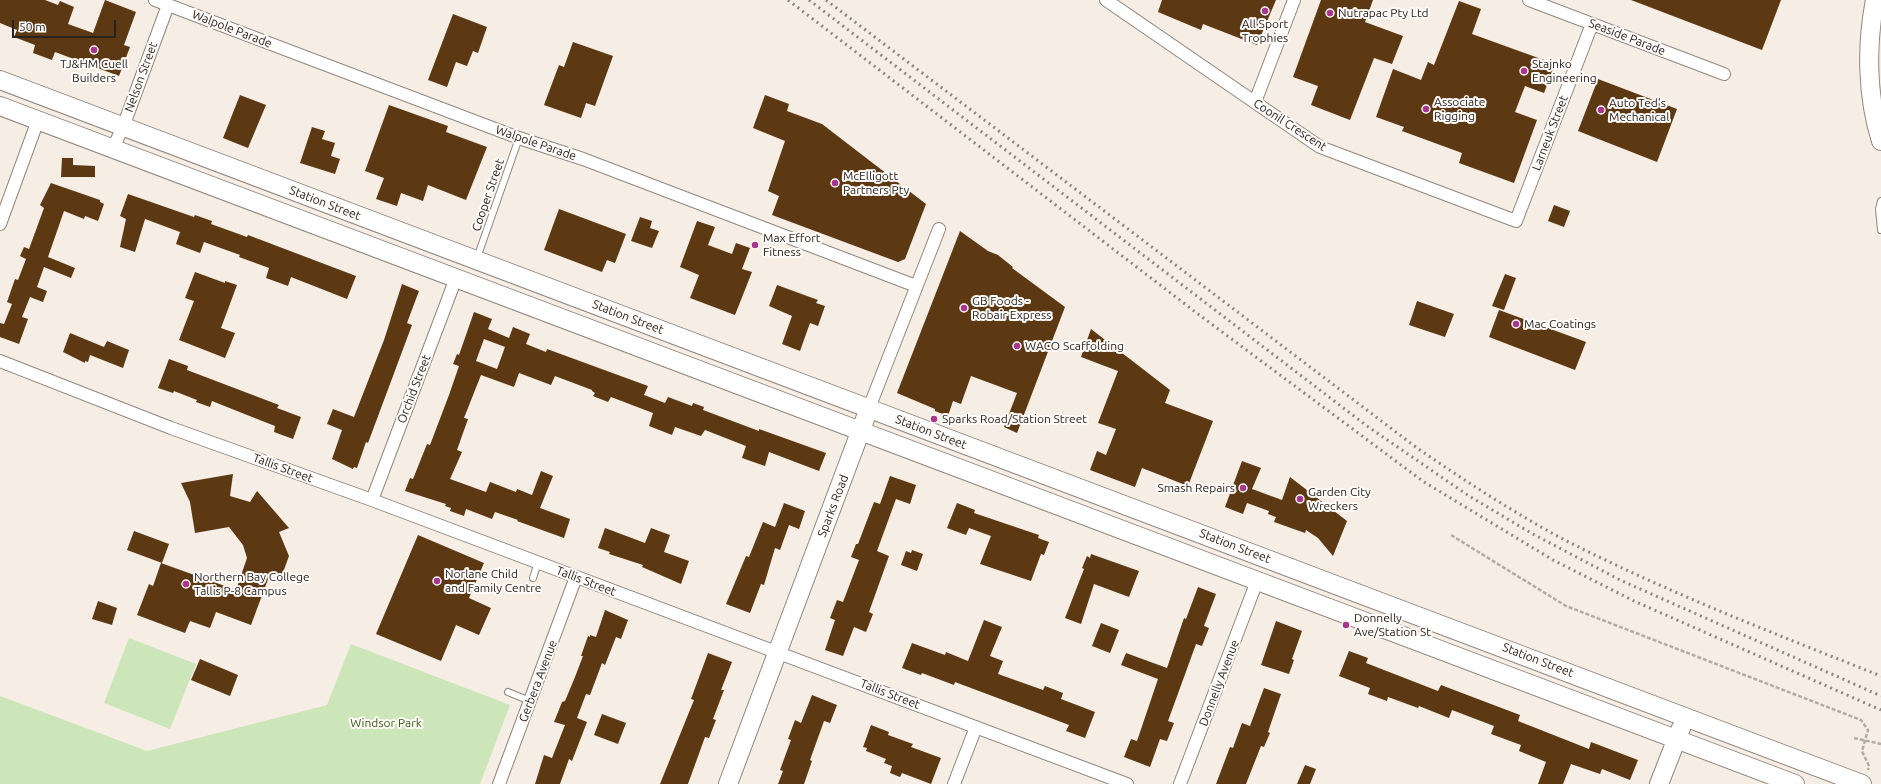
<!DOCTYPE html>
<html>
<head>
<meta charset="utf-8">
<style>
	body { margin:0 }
	#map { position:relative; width:1881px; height:784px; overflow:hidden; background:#f6ede5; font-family:Ubuntu,sans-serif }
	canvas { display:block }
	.scale { position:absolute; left:12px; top:20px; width:104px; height:18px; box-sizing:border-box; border:2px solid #262320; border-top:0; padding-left:5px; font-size:12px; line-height:14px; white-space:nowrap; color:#262320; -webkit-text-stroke:3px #fffbf8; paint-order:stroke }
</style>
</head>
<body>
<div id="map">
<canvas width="1881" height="784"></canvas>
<div class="scale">50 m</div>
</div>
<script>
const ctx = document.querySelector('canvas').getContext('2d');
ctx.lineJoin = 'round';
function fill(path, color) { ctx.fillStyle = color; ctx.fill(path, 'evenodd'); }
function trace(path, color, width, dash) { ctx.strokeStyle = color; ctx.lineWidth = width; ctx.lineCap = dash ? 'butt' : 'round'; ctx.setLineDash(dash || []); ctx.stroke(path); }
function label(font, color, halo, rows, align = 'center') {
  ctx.font = font + ' Ubuntu,sans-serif'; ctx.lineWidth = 4; ctx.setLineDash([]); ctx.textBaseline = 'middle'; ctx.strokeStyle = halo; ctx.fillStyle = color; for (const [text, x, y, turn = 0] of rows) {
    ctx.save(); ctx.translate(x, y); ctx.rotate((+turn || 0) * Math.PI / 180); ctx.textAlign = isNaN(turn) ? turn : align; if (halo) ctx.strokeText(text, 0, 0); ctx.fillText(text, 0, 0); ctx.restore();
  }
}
fill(new Path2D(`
	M 129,638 L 196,664 L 170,729 L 104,703 Z
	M 351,644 L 510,705 L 480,784 L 0,784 L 0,696 L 147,751 L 327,705 Z`), '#cce6b9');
fill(new Path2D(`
	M 0,0 L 45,0 L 58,5 L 60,1 L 74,7 L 68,24 L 93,33 L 105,0 L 136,12 L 124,45 L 130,47 L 119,76 L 55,52 L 52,60 L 33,53 L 35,45 L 14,37 L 17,30 L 0,23 Z
	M 1162,0 L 1276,0 L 1257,45 L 1203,24 L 1201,30 L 1158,12 Z
	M 1321,0 L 1373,0 L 1365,22 L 1403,36 L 1392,64 L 1374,58 L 1350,120 L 1311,105 L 1318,86 L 1293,77 Z
	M 1631,0 L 1781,0 L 1762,50 Z
	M 1459,1 L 1481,9 L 1472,34 L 1555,64 L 1544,93 L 1525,86 L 1515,112 L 1537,120 L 1514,183 L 1459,163 L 1462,153 L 1402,131 L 1404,127 L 1376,117 L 1393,69 L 1421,80 L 1428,62 L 1434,65 Z
	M 453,14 L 487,27 L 478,53 L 473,51 L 467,66 L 456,62 L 447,87 L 428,80 Z
	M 573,42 L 613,56 L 595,106 L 586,103 L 581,118 L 544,105 L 559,65 L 564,67 Z
	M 1598,79 L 1677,109 L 1657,162 L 1578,131 Z
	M 240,95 L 266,105 L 248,148 L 223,138 Z
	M 765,95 L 789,104 L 787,111 L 822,124 L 926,204 L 905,259 L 898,262 L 772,215 L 779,196 L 768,191 L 785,141 L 753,128 Z
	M 389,105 L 448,126 L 446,132 L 487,147 L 466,200 L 428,185 L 423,201 L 401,193 L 397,206 L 376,199 L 384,178 L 365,171 Z
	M 312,127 L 325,131 L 322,139 L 335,143 L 331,156 L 340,159 L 335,174 L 300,163 Z
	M 62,158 L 73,158 L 73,165 L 95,166 L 95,177 L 61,177 Z
	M 51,183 L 100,200 L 100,202 L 104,204 L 98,221 L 85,216 L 84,219 L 64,211 L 48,257 L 75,268 L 71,278 L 44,267 L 37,287 L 47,291 L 43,302 L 30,297 L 22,317 L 28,319 L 19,344 L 0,337 L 0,323 L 4,324 L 12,304 L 7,302 L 15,279 L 18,280 L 26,259 L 20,256 L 24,247 L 29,249 L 44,208 L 40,205 Z
	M 128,194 L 194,217 L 195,215 L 212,221 L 211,224 L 247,237 L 248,235 L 356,276 L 347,299 L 291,277 L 288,286 L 266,278 L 269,268 L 239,257 L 240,255 L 204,242 L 200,253 L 176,244 L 180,232 L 145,219 L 135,252 L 120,247 L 126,219 L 120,216 Z
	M 1554,205 L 1570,211 L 1564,227 L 1548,221 Z
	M 559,209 L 626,234 L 615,263 L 607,260 L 602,272 L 544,250 Z
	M 640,217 L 652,221 L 650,228 L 659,231 L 652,248 L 631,241 Z
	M 697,221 L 715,227 L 708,245 L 732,254 L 736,243 L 750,248 L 742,269 L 752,272 L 735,315 L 690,298 L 699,275 L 680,267 Z
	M 960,231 L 988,251 L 998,255 L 1013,267 L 1012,268 L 1065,307 L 1017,433 L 1004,427 L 1017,393 L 971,376 L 961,404 L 953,401 L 948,416 L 935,411 L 935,409 L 897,393 Z
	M 195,272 L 225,283 L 225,281 L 237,285 L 221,328 L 235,333 L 225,358 L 179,340 L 194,301 L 185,298 Z
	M 1505,274 L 1516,278 L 1504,310 L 1492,306 Z
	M 402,284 L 419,291 L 407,323 L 412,325 L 368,443 L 366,442 L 357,468 L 354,467 L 353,469 L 332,459 L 342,430 L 327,424 L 333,409 L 354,417 L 384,340 Z
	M 777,285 L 818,300 L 816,303 L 825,306 L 818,326 L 810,323 L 800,351 L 782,344 L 792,316 L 769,306 Z
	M 1417,301 L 1454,314 L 1445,337 L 1409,325 Z
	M 1499,310 L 1586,342 L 1575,370 L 1489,337 Z
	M 474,312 L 492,319 L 488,329 L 509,338 L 513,327 L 530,334 L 526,344 L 546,352 L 547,349 L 648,386 L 644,395 L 665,403 L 668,397 L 692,406 L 693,403 L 704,407 L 703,410 L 759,431 L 759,429 L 826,453 L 819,471 L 769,452 L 765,466 L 742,458 L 746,446 L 705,430 L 701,436 L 675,427 L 672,435 L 649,426 L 653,413 L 611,397 L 608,402 L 593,396 L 595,393 L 592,391 L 592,390 L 555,376 L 551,385 L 519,373 L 514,387 L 481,375 L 464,418 L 468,419 L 457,450 L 462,452 L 450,479 L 486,492 L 490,482 L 516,492 L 517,489 L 532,495 L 541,471 L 553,476 L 540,508 L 570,519 L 564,538 L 517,521 L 518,520 L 495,512 L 492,519 L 466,509 L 464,516 L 450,511 L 451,508 L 445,506 L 446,504 L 405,491 L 410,478 L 413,479 L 427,444 L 430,445 L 449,395 L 459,366 L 453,364 L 457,354 L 459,355 ZM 484,339 L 505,347 L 497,369 L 476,361 Z
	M 1091,329 L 1170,390 L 1165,403 L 1213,421 L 1188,486 L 1142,468 L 1135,487 L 1090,470 L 1097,451 L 1106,455 L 1116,429 L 1098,423 L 1118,371 L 1081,357 Z
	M 70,333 L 104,347 L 107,341 L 129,350 L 123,368 L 90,355 L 88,362 L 85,361 L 85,363 L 63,352 Z
	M 169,359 L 188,366 L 187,370 L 279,405 L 277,408 L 301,417 L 293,439 L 274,432 L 275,426 L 242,413 L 212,401 L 210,407 L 196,402 L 197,400 L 174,391 L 173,393 L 158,388 Z
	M 1242,461 L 1261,468 L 1252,489 L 1282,500 L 1290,477 L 1347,521 L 1333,556 L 1318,538 L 1306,530 L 1305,533 L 1274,522 L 1276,517 L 1268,514 L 1269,511 L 1247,503 L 1243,514 L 1225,507 Z
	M 233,474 L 230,496 L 250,502 L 257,491 L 289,528 L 279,532 L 289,556 L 281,578 L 270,574 L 251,625 L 216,612 L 210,628 L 190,621 L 185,633 L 137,615 L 149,584 L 153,586 L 161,563 L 236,590 L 247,558 L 243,545 L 229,527 L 195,533 L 190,502 L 181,483 Z
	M 890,476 L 916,485 L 910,504 L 896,499 L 877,551 L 889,556 L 869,612 L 873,614 L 866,632 L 854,627 L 843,656 L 825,650 L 835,620 L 830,618 L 837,600 L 843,602 L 859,560 L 851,557 L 856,544 L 858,544 L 874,502 L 880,504 Z
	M 784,503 L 805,511 L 799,529 L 789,525 L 780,550 L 775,548 L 764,585 L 761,584 L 750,613 L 726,604 L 746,556 L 749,557 L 763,522 L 775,527 Z
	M 957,503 L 975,510 L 974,513 L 1039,535 L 1038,538 L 1049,542 L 1044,555 L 1041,554 L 1031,581 L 980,564 L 991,536 L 969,528 L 966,535 L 947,528 Z
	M 605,528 L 645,543 L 651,528 L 670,535 L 664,552 L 689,561 L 681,584 L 642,567 L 643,565 L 609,554 L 610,552 L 598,548 Z
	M 134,531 L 169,544 L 162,563 L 127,550 Z
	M 418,535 L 484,563 L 469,598 L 491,608 L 479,635 L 456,625 L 441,661 L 376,634 Z
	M 912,550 L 923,554 L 917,571 L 901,565 L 906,551 L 911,553 Z
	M 1091,554 L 1139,571 L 1129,597 L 1094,584 L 1081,624 L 1065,618 L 1084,569 L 1082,568 L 1087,556 L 1090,558 Z
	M 1198,587 L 1216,594 L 1204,626 L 1209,628 L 1202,646 L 1196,644 L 1168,721 L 1174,723 L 1167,741 L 1160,739 L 1150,767 L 1124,757 L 1131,739 L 1137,741 L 1158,679 L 1121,665 L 1126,653 L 1167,668 L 1184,618 L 1186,619 Z
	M 98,601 L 117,608 L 112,625 L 92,619 Z
	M 605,610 L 628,620 L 621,639 L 616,637 L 605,665 L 602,663 L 590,695 L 586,694 L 577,718 L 587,722 L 572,761 L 569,759 L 560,784 L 535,784 L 544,755 L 552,758 L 565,725 L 554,722 L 562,702 L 565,701 L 575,677 L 583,656 L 581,656 L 588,636 L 590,637 L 590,635 L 596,637 Z
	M 984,620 L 1002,627 L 990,656 L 1003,661 L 998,674 L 1043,690 L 1045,686 L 1063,693 L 1061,699 L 1095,712 L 1085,738 L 1066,731 L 1069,725 L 1035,712 L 955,682 L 954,685 L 922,673 L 921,675 L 902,668 L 912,643 L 945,655 L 946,652 L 968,661 Z
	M 1276,621 L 1302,631 L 1292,659 L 1294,660 L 1289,674 L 1261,665 Z
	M 1101,623 L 1119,630 L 1110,653 L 1092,646 Z
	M 1349,651 L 1368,658 L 1366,663 L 1438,691 L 1441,685 L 1520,715 L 1518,721 L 1589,749 L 1591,742 L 1638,760 L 1630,780 L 1602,769 L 1600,774 L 1571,764 L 1563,784 L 1538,784 L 1546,762 L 1519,751 L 1521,745 L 1491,734 L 1494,726 L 1452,710 L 1449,718 L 1419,706 L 1418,708 L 1388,697 L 1387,701 L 1368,694 L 1370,688 L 1339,676 Z
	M 708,653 L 732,662 L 721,690 L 724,690 L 713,719 L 716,720 L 709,738 L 705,737 L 688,784 L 660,784 L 694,700 L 691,699 Z
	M 200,659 L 238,675 L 230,696 L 191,680 Z
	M 1264,688 L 1281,694 L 1268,732 L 1270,733 L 1264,747 L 1261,746 L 1246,784 L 1216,784 L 1230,747 L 1233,748 L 1242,723 L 1250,726 Z
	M 812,695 L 837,705 L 830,723 L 824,721 L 810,760 L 812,761 L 804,784 L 778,784 L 783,771 L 780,770 L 791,740 L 788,739 L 795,720 L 801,723 Z
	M 602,714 L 626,723 L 618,744 L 594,735 Z
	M 871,725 L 889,732 L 888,735 L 913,744 L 911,747 L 941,758 L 931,784 L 902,773 L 900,777 L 890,773 L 892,766 L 884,763 L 886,759 L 866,751 L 867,748 L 863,747 Z
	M 1305,765 L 1316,769 L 1310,784 L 1297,784 Z`), '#5c3913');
const lane = new Path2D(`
	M 1881,201 L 1879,209 L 1881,230
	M 477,258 L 519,138
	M 533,578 L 538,562
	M 508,692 L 530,701`);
const street = new Path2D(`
	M 155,0 L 519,138 L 583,159 L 916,286
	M 1106,0 L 1320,147 L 1516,221 L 1592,24
	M 1529,0 L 1724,74
	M 1255,102 L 1294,0
	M 113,148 L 123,127 L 168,5
	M 0,224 L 38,120
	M 0,361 L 171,428 L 372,500 L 1127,784
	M 869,408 L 939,229
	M 372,500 L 456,278
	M 499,784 L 576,577
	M 954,784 L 976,727
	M 1180,784 L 1257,581`);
const secondary = new Path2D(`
	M 1875,0 C 1866,46 1867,97 1881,141
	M 0,80 L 1862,784
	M 0,106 L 1795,784
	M 728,784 L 865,419
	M 1659,784 L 1681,728`);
trace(lane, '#8f877f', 8);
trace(street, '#8f877f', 14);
trace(secondary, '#8f877f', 20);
trace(new Path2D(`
	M 1451,535 L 1566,606 L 1861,720 L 1868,730 L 1862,751 L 1869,766 L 1868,770
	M 1854,738 L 1881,744`), '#b3aca5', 2.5, [4, 2]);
trace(lane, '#fff', 6);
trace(street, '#fff', 12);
trace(secondary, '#fff', 18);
trace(new Path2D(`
	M 788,0 L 1198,314 L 1424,482 L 1553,560 L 1634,601 L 1881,710
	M 809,0 L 1367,426 L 1469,496 L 1531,533 L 1620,580 L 1881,696
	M 826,0 L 1417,448 C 1464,480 1511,511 1561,538 C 1664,591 1773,633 1881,676`), '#8e8883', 3, [2, 4]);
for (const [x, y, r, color] of [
	[1265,11,4,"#aa358e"],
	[1330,13,4,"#aa358e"],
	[94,50,4,"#aa358e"],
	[1524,71,4,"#aa358e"],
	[1426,109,4,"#aa358e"],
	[1601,110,4,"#aa358e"],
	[835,183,4,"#aa358e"],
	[755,245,4,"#aa358e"],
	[964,308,4,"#aa358e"],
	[1516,324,4,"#aa358e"],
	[1017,346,4,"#aa358e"],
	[934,419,4,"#aa358e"],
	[1243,488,4,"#aa358e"],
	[1300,499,4,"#aa358e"],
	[437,581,4,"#aa358e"],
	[186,584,4,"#aa358e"],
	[1346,625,4,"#aa358e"]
]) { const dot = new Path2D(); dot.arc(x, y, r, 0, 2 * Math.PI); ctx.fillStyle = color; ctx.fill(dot); trace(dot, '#fffbf8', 1.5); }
label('12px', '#262320', '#fffbf8', [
	["Nutrapac Pty Ltd",1338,13],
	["All Sport",1265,24,"center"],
	["Trophies",1265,38,"center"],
	["TJ&HM Cuell",94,64,"center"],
	["Builders",94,78,"center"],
	["Stajnko",1532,64],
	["Engineering",1532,78],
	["Associate",1434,102],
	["Rigging",1434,116],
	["Auto Ted's",1609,103],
	["Mechanical",1609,117],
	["McElligott",843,176],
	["Partners Pty",843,190],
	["Max Effort",763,238],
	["Fitness",763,252],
	["GB Foods -",972,301],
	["Robair Express",972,315],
	["Mac Coatings",1524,324],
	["WACO Scaffolding",1025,346],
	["Sparks Road/Station Street",942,419],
	["Smash Repairs",1235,488,"right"],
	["Garden City",1308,492],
	["Wreckers",1308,506],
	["Norlane Child",445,574],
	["and Family Centre",445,588],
	["Northern Bay College",194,577],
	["Tallis P-8 Campus",194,591],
	["Donnelly",1354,618],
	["Ave/Station St",1354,632]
], 'left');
label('12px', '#262320', '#fffbf8', [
	["Walpole Parade",232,29,21],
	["Seaside Parade",1627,37,21],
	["Nelson Street",141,77,-70],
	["Coonil Crescent",1290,125,33],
	["Larneuk Street",1550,133,-69],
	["Walpole Parade",536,143,19],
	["Cooper Street",488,195,-71],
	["Station Street",325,203,21],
	["Station Street",628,317,21],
	["Orchid Street",414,389,-69],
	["Station Street",931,432,21],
	["Tallis Street",283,468,20],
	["Sparks Road",833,506,-69],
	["Station Street",1235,546,21],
	["Tallis Street",586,581,21],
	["Station Street",1538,660,21],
	["Gerbera Avenue",538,681,-69],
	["Donnelly Avenue",1219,683,-69],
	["Tallis Street",890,694,21]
]);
label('12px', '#355612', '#fffbf8', [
	["Windsor Park",386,723]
]);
</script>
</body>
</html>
